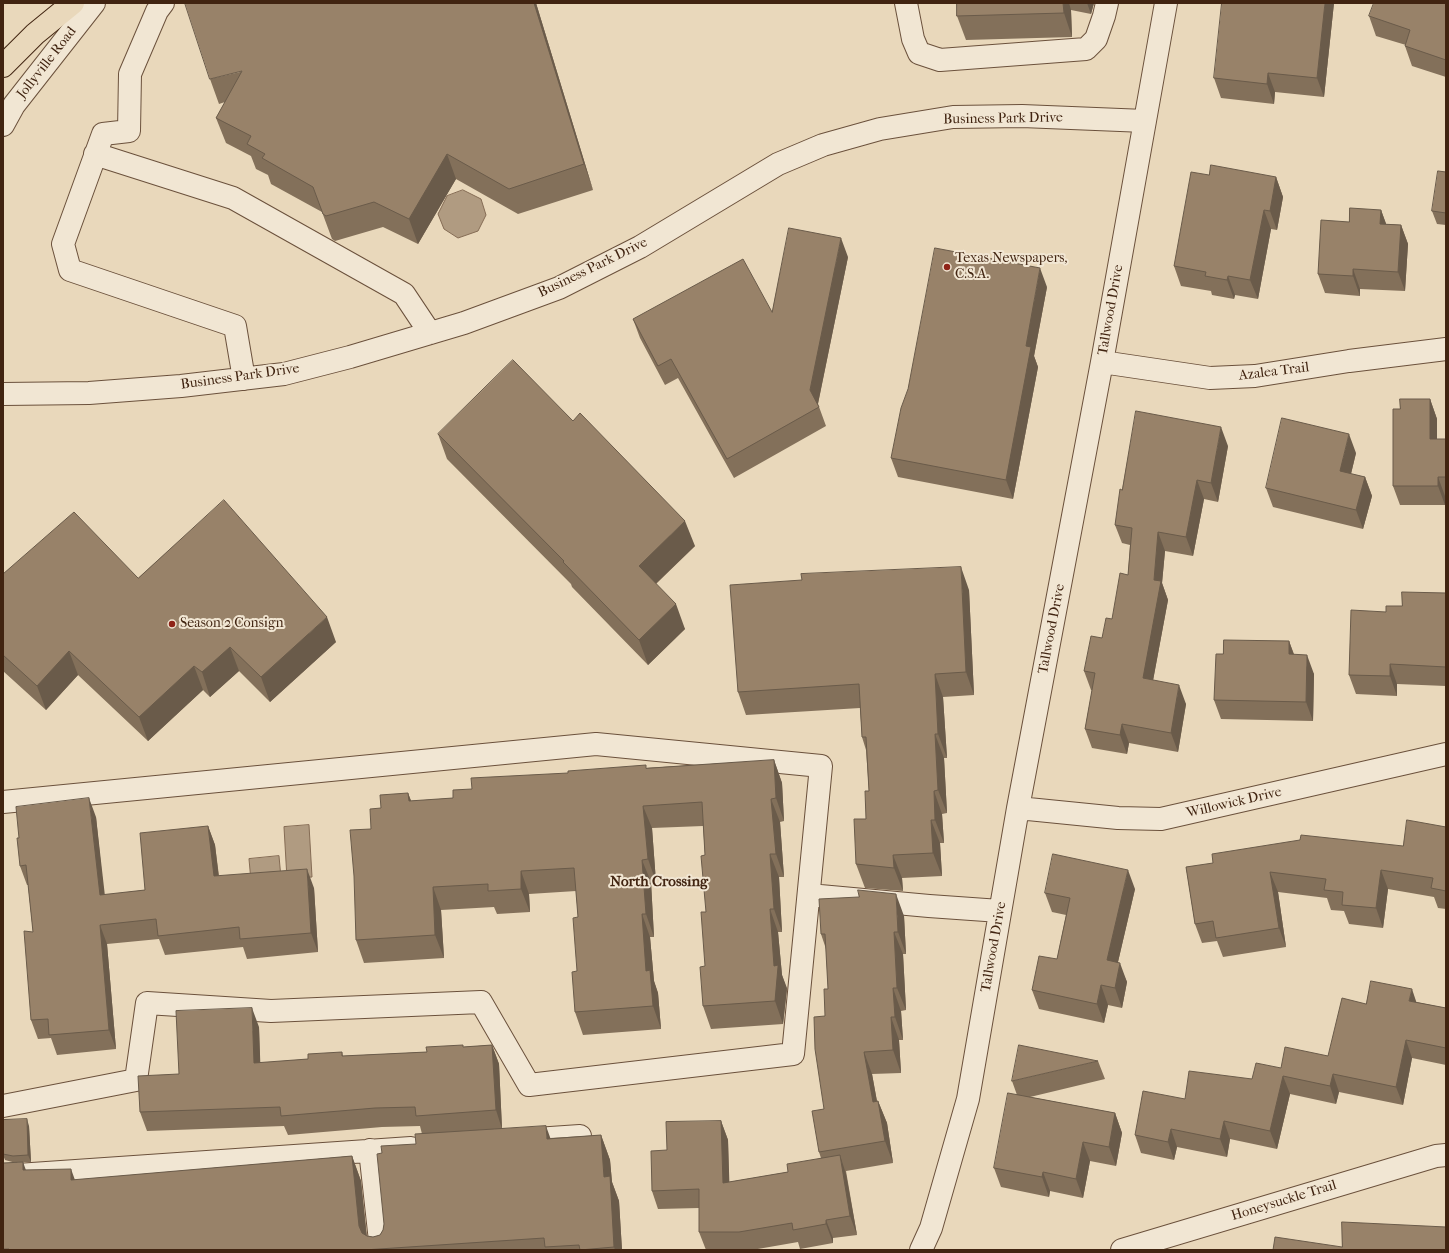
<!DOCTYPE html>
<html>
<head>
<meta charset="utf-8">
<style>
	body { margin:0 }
	#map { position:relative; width:1449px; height:1253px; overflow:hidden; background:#e9d8bb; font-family:"IM FELL French Canon",serif }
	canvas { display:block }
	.frame { position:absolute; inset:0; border:4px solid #412411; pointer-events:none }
</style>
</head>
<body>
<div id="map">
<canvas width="1449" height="1253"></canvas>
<div class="frame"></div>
</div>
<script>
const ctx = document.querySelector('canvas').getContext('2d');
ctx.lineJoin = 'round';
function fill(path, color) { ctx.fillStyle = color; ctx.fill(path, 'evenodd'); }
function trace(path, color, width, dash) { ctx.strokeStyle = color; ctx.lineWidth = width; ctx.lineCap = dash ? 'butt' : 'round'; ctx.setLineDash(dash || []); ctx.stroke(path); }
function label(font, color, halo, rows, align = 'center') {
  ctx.font = font + ' "IM FELL French Canon",serif'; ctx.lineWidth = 4; ctx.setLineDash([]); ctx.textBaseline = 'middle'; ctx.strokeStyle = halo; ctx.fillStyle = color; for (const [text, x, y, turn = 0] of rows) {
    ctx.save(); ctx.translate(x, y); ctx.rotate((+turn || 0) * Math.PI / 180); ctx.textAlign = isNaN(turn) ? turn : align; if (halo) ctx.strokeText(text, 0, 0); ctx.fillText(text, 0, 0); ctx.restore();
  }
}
const water = new Path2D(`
	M 463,190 L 481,199 L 486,215 L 478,231 L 458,238 L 444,229 L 438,214 L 447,196 Z
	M 309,825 L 312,877 L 287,879 L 284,827 Z
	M 279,856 L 281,878 L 251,881 L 249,859 Z`);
fill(water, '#b09b81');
trace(water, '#846b54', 1);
const minor = new Path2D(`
	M 163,3 L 157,11 L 130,74 L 129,131 L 103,134 L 63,244 L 70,270 L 235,326 L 244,379
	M 906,3 L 913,39 L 919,53 L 940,60 L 1086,49 L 1096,39 L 1104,16 L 1107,3
	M 3,125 L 14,105 L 94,3
	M 95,154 L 233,198 L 404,294 L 430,333
	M 1102,362 L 1210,378 L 1255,376 L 1349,361 L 1446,349
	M 3,394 L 89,393 L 181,386 L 284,374 L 350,357 L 464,323 L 559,288 L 640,247 L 778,164 L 823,145 L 880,129 L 953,117 L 1022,116 L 1145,121
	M 3,802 L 596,744 L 821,766 L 793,1054 L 529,1085 L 481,1002 L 271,1011 L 147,1003 L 136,1080 L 3,1106
	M 1018,808 L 1118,818 L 1161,819 L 1446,754
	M 809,895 L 929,906 L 1000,911
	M 521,1140 L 580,1136
	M 370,1150 L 381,1250
	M 3,1176 L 411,1148
	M 921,1250 L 931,1228 L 968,1099 L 1018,808 L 1102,362 L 1166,3
	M 1122,1250 L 1436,1156 L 1446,1155`);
const major = new Path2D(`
	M 3,66 L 35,34 L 73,3`);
trace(minor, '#6b513c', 24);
trace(major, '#412411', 24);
trace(minor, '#f1e6d3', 22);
trace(major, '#e9d8bb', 22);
fill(new Path2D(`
	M 536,3 L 593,190 L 518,214 L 456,179 L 418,244 L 383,227 L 335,241 L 332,239 L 322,212 L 271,184 L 268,175 L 256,169 L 251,156 L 226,143 L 216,118 L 225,102 L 219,104 L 210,79 Z
	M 957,3 L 1094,3 L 1091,14 L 1071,10 L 1072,37 L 966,40 L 957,16 Z
	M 1334,3 L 1324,97 L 1275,92 L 1274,104 L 1221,98 L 1214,78 Z
	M 1446,3 L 1446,77 L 1412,66 L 1405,46 L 1406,45 L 1376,36 L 1369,16 Z
	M 1446,172 L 1446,225 L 1437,224 L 1432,211 Z
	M 1209,175 L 1276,177 L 1283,197 L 1277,230 L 1271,229 L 1258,299 L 1235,295 L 1234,299 L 1212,295 L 1211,291 L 1181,286 L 1174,266 Z
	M 1381,210 L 1386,224 L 1401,225 L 1408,244 L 1405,291 L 1360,289 L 1360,296 L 1325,293 L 1318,274 L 1349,222 Z
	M 848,257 L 818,404 L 826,426 L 734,478 L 678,378 L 665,385 L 640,338 L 633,319 L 772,312 Z
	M 1047,287 L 1034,356 L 1038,367 L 1013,499 L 898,477 L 891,458 Z
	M 1430,399 L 1437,419 L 1437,439 L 1446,439 L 1446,496 L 1445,496 L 1445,505 L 1400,505 L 1393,486 L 1400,409 Z
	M 438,434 L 695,546 L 656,584 L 685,629 L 648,665 L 572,587 L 571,584 L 447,459 Z
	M 1228,446 L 1218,502 L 1204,499 L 1193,556 L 1165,551 L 1162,583 L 1168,600 L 1153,680 L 1186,704 L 1178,752 L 1129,743 L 1127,754 L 1092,748 L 1085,729 L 1092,690 L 1091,690 L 1084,671 L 1112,619 L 1128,575 L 1130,545 L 1122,543 L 1115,525 L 1122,490 Z
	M 1356,453 L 1351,474 L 1365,477 L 1372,496 L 1363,529 L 1273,507 L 1266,488 Z
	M 3,574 L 138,578 L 336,642 L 270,702 L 239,671 L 210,697 L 203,690 L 148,741 L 78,675 L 46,710 L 3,671 Z
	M 969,590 L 974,695 L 943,697 L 947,758 L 944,758 L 947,813 L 942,814 L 944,843 L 940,843 L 942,876 L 902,878 L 903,891 L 865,888 L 856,864 L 866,819 L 869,791 L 866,750 L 862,737 L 860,708 L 746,715 L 738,692 Z
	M 1446,593 L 1446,686 L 1397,684 L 1397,696 L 1356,694 L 1349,675 L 1386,612 L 1402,606 Z
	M 1289,641 L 1294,654 L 1314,674 L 1313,721 L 1221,719 L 1214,700 L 1223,654 Z
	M 774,760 L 782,783 L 784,821 L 780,822 L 784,877 L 779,877 L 782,932 L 778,932 L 782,975 L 787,990 L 783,1024 L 711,1029 L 703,1006 L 705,966 L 706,912 L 705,855 L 703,826 L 652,828 L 656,882 L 651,882 L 654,937 L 650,937 L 654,981 L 658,993 L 661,1029 L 583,1035 L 575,1012 L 577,971 L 578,917 L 576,891 L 529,894 L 530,912 L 497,914 L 494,907 L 441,910 L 444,958 L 364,963 L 356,940 L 371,829 L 381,808 L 408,793 L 411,801 L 453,798 L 472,789 L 647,768 Z
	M 96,817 L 104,895 L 145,890 L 208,826 L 215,845 L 219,876 L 314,888 L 318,952 L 247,959 L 243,947 L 165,955 L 159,939 L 107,944 L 116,1049 L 57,1055 L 51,1038 L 38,1039 L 31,1020 L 33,932 L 28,885 L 27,885 L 20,866 Z
	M 1446,827 L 1446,909 L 1438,908 L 1434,897 L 1388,889 L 1383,928 L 1349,924 L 1344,911 L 1331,910 L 1327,898 L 1278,892 L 1286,947 L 1223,957 L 1217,941 L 1202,943 L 1195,924 L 1186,867 L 1403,846 Z
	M 1135,889 L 1118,962 L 1127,982 L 1122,1008 L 1108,1005 L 1104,1023 L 1039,1009 L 1032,990 L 1057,959 L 1066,915 L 1052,912 L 1045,893 Z
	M 904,916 L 906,954 L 903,954 L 906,1010 L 901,1011 L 903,1040 L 899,1040 L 901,1073 L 872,1074 L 877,1101 L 878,1101 L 887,1123 L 893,1163 L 846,1171 L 857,1235 L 833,1238 L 833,1243 L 800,1249 L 798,1242 L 752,1250 L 706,1250 L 699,1232 L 699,1208 L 658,1209 L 652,1191 L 667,1150 L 721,1121 L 728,1140 L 729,1182 L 788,1172 L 821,1158 L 819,1152 L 824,1109 L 825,1016 L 828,989 L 826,949 L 821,934 Z
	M 1416,1002 L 1446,1008 L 1446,1065 L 1412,1058 L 1403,1105 L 1339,1092 L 1336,1104 L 1290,1094 L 1277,1149 L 1230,1139 L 1227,1157 L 1177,1147 L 1174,1160 L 1141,1153 L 1135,1135 L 1185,1099 L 1252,1079 L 1281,1068 L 1328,1056 L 1366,1004 Z
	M 259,1027 L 260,1063 L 308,1059 L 342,1052 L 343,1056 L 427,1052 L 463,1047 L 492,1045 L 499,1064 L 502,1128 L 550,1138 L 601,1135 L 610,1160 L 612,1182 L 619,1201 L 622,1250 L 3,1250 L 3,1163 L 16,1163 L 5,1160 L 3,1155 L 3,1120 L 29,1126 L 31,1162 L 17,1162 L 25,1170 L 74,1180 L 352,1156 L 361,1181 L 367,1236 L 373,1237 L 380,1235 L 383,1230 L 384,1224 L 382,1153 L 416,1144 L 422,1134 L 420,1126 L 382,1127 L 288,1135 L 284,1126 L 147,1131 L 140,1112 L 179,1074 Z
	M 1098,1061 L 1105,1079 L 1030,1097 L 1115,1113 L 1122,1133 L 1116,1166 L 1090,1161 L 1083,1198 L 1050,1191 L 1049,1197 L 1001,1187 L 994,1168 L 1017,1095 L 1012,1081 Z`), '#83705a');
fill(new Path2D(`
	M 534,3 L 536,3 L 593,190 L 584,164 Z
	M 1063,3 L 1069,3 L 1071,10 L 1072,37 L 1064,13 Z
	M 1087,3 L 1094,3 L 1091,14 Z
	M 1325,3 L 1334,3 L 1324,97 L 1317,78 Z
	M 1268,73 L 1275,92 L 1274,104 L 1267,84 Z
	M 447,154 L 456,179 L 418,244 L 409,219 Z
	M 1276,177 L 1283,197 L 1277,230 L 1270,211 Z
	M 1264,210 L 1271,229 L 1258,299 L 1250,280 Z
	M 1381,210 L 1388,229 L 1380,224 Z
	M 1401,225 L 1408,244 L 1405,291 L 1398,272 Z
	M 841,238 L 848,257 L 817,408 L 810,390 Z
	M 1040,268 L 1047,287 L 1034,356 L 1038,367 L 1013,499 L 1006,480 L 1026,346 Z
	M 1353,269 L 1360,289 L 1360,296 L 1353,276 Z
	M 1228,276 L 1235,295 L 1234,299 L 1227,280 Z
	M 1430,399 L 1437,419 L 1437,458 L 1430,439 Z
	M 1221,427 L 1228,446 L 1218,502 L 1211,483 Z
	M 1349,434 L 1356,453 L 1347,490 L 1340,471 Z
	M 1365,477 L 1372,496 L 1363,529 L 1356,510 Z
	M 1438,477 L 1445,496 L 1445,505 L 1438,486 Z
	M 1197,480 L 1204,499 L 1193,556 L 1186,537 Z
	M 685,521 L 695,546 L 648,591 L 639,566 Z
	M 1158,532 L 1165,551 L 1162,583 L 1168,600 L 1150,697 L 1143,678 L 1154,580 Z
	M 961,567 L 969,590 L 974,695 L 966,672 Z
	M 676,604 L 685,629 L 648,665 L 639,640 Z
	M 327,617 L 336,642 L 270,702 L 261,677 Z
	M 1289,641 L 1296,661 L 1289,654 Z
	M 230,647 L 239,671 L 210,697 L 202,672 Z
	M 69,651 L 78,675 L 46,710 L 37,686 Z
	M 1307,655 L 1314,674 L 1313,721 L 1306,702 Z
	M 1390,664 L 1397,684 L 1397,696 L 1390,676 Z
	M 194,666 L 203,690 L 148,741 L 139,717 Z
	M 935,674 L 943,697 L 947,758 L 938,734 Z
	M 1179,685 L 1186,704 L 1178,752 L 1171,733 Z
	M 1122,724 L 1129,743 L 1127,754 L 1120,735 Z
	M 935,734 L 944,758 L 947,813 L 938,790 Z
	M 774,760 L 782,783 L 784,821 L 776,798 Z
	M 934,791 L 942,814 L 944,843 L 935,820 Z
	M 408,793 L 417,816 L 409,801 Z
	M 89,798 L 96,817 L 107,914 L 100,895 Z
	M 771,799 L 780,822 L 784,877 L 776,854 Z
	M 643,806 L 652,828 L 656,882 L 648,859 Z
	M 931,820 L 940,843 L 942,876 L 933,853 Z
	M 208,826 L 215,845 L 221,896 L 214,876 Z
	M 770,854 L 779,877 L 782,932 L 774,909 Z
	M 893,855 L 902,878 L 903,891 L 894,868 Z
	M 642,860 L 651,882 L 654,937 L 646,914 Z
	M 307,869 L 314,888 L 318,952 L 311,933 Z
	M 1128,870 L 1135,889 L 1114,979 L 1107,960 Z
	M 1381,870 L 1388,889 L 1383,928 L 1376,908 Z
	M 521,871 L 529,894 L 530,912 L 521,889 Z
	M 1270,872 L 1278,892 L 1286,947 L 1279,928 Z
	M 433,887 L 441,910 L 444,958 L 435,935 Z
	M 896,894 L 904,916 L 906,954 L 898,932 Z
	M 770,909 L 778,932 L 782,975 L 787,988 L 783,1024 L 775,1001 L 774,966 Z
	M 642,914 L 650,937 L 654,981 L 658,993 L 661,1029 L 653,1006 L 646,971 Z
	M 100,925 L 107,944 L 116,1049 L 109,1030 Z
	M 894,932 L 903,954 L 906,1010 L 897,988 Z
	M 1120,963 L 1127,982 L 1122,1008 L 1115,988 Z
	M 1101,985 L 1108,1005 L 1104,1023 L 1097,1004 Z
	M 893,988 L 901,1011 L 903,1040 L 895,1017 Z
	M 1412,989 L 1418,1007 L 1409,1001 Z
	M 252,1008 L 259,1027 L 261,1082 L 254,1063 Z
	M 891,1017 L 899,1040 L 901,1073 L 893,1050 Z
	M 1406,1040 L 1412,1058 L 1403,1105 L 1396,1087 Z
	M 492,1045 L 499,1064 L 502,1129 L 496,1110 Z
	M 864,1052 L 872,1074 L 881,1124 L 873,1102 Z
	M 1333,1074 L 1339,1092 L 1336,1104 L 1330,1086 Z
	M 1283,1076 L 1290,1094 L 1277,1149 L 1270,1131 Z
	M 878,1101 L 887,1123 L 893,1163 L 885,1141 Z
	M 1115,1113 L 1122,1133 L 1116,1166 L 1109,1147 Z
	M 27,1119 L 29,1126 L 31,1162 L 28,1155 Z
	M 721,1121 L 728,1140 L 730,1202 L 723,1183 Z
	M 1224,1121 L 1230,1139 L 1227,1157 L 1220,1139 Z
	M 546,1126 L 555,1151 L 547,1139 Z
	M 1171,1129 L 1177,1147 L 1174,1160 L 1168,1142 Z
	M 601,1135 L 610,1160 L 612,1182 L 619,1201 L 622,1250 L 615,1250 L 614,1247 L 604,1177 Z
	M 1083,1142 L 1090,1161 L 1083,1198 L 1076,1179 Z
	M 840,1155 L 846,1174 L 857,1235 L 850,1216 Z
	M 352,1156 L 361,1181 L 368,1250 L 359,1226 Z
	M 23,1162 L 32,1187 L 23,1170 Z
	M 71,1169 L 80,1194 L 71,1180 Z
	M 1043,1172 L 1050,1191 L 1049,1197 L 1042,1177 Z
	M 826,1220 L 833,1238 L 833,1243 L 826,1224 Z`), '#6a5b4a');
const building = new Path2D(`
	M 185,3 L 534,3 L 584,164 L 509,189 L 447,154 L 409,219 L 374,202 L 326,216 L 323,214 L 313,187 L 262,158 L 265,154 L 247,144 L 251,136 L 216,118 L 242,71 L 210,79 Z
	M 957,3 L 1063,3 L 1064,13 L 957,16 Z
	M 1222,3 L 1325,3 L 1317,78 L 1268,73 L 1267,84 L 1214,78 Z
	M 1374,3 L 1446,3 L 1446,60 L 1405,46 L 1410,30 L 1369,16 Z
	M 1211,165 L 1276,177 L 1270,211 L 1264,210 L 1250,280 L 1228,276 L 1227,280 L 1205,276 L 1206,272 L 1174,266 L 1191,172 L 1209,175 Z
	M 1438,171 L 1446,172 L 1446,213 L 1432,211 Z
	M 1350,208 L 1381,210 L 1380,224 L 1401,225 L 1398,272 L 1353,269 L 1353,276 L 1318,274 L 1321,220 L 1349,222 Z
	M 789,228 L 841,238 L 810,390 L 819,407 L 727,459 L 671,359 L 658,366 L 633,319 L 743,259 L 772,312 Z
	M 935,248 L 1040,268 L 1026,346 L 1031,347 L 1006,480 L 891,458 L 901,408 L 908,389 Z
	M 513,360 L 573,421 L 580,413 L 685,521 L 639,566 L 676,604 L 639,640 L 563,562 L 564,561 L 438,434 Z
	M 1400,399 L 1430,399 L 1430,439 L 1446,439 L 1446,477 L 1438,477 L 1438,486 L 1393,486 L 1393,409 L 1400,409 Z
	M 1136,411 L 1221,427 L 1211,483 L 1197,480 L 1186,537 L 1158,532 L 1154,580 L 1161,581 L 1143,678 L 1179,685 L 1171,733 L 1122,724 L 1120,735 L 1085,729 L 1095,673 L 1084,671 L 1091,636 L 1102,638 L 1106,618 L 1112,619 L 1120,573 L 1128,575 L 1132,528 L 1115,525 L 1120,489 L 1122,490 Z
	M 1282,418 L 1349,434 L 1340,471 L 1365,477 L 1356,510 L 1266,488 Z
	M 224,500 L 327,617 L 261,677 L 230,647 L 202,672 L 194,666 L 139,717 L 69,651 L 37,686 L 3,655 L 3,574 L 74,512 L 138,578 Z
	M 961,567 L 966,672 L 935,674 L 938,734 L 935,734 L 938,790 L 934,791 L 935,820 L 931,820 L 933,853 L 893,855 L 894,868 L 856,864 L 854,819 L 866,819 L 865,791 L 869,791 L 866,737 L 862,737 L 859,684 L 738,692 L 730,585 L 802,580 L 801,574 Z
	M 1402,592 L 1446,593 L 1446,667 L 1390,664 L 1390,676 L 1349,675 L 1351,610 L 1386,612 L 1386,606 L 1402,606 Z
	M 1224,640 L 1289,641 L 1289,654 L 1307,655 L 1306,702 L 1214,700 L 1216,654 L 1223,654 Z
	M 774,760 L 776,798 L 771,799 L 776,854 L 770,854 L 774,909 L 770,909 L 774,966 L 778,965 L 778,967 L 775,1001 L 703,1006 L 700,967 L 705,966 L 701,912 L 706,912 L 701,856 L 705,855 L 702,802 L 643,806 L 648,859 L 642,860 L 646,914 L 642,914 L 646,971 L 650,970 L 653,1006 L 575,1012 L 572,972 L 577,971 L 573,918 L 578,917 L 574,868 L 521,871 L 521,889 L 488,891 L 488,884 L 433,887 L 435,935 L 356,940 L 354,876 L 350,830 L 371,829 L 370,809 L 381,808 L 380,795 L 408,793 L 409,801 L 453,798 L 453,790 L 472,789 L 471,778 L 568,773 L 568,771 L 646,765 L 646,768 Z
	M 89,798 L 100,895 L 145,890 L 140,833 L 208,826 L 214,876 L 307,869 L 311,933 L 240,939 L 239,927 L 158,936 L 156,919 L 100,925 L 109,1030 L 49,1035 L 48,1019 L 31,1020 L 24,931 L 33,932 L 26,865 L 20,866 L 17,838 L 19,838 L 16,807 Z
	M 1407,820 L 1446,827 L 1446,891 L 1431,888 L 1433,878 L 1381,870 L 1376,908 L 1342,905 L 1343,892 L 1324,890 L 1326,879 L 1270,872 L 1279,928 L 1216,938 L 1213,921 L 1195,924 L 1186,867 L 1213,863 L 1212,854 L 1300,840 L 1301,835 L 1403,846 Z
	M 1053,854 L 1128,870 L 1107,960 L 1120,963 L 1115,988 L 1101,985 L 1097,1004 L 1032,990 L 1039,956 L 1057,959 L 1070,898 L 1045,893 Z
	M 858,890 L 896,894 L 898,932 L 894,932 L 897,988 L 893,988 L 895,1017 L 891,1017 L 893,1050 L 864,1052 L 873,1102 L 878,1101 L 885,1141 L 819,1152 L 812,1111 L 824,1109 L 815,1049 L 814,1017 L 825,1016 L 824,989 L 828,989 L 825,934 L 821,934 L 819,899 L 859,897 Z
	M 1371,981 L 1412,989 L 1409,1001 L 1446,1008 L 1446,1048 L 1406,1040 L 1396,1087 L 1333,1074 L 1330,1086 L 1283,1076 L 1270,1131 L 1224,1121 L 1220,1139 L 1171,1129 L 1168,1142 L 1135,1135 L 1143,1091 L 1185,1099 L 1189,1071 L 1252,1079 L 1256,1063 L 1281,1068 L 1285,1047 L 1328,1056 L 1342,998 L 1366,1004 Z
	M 252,1008 L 254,1063 L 308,1059 L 308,1054 L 342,1052 L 342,1056 L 427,1052 L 426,1047 L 463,1045 L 463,1047 L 492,1045 L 496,1110 L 416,1116 L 415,1107 L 375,1108 L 281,1116 L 280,1107 L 140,1112 L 138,1076 L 179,1074 L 176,1011 Z
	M 1019,1045 L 1098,1061 L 1012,1081 Z
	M 1008,1093 L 1115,1113 L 1109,1147 L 1083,1142 L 1076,1179 L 1043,1172 L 1042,1177 L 994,1168 Z
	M 27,1119 L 28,1155 L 13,1156 L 3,1154 L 3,1120 Z
	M 721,1121 L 723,1183 L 788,1172 L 787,1164 L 840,1155 L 850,1216 L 826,1220 L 826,1224 L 793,1230 L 792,1223 L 739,1232 L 699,1232 L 699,1189 L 652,1191 L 651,1151 L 667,1150 L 666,1122 Z
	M 546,1126 L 547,1139 L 601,1135 L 604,1177 L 610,1176 L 614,1247 L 580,1250 L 579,1245 L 545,1247 L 544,1238 L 364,1250 L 9,1250 L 9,1249 L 3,1249 L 3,1163 L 23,1162 L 23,1170 L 71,1169 L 71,1180 L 352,1156 L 359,1226 L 362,1233 L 367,1236 L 373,1237 L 380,1235 L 383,1230 L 384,1224 L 377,1154 L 382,1153 L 381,1146 L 416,1144 L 415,1134 L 494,1129 Z
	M 1342,1222 L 1446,1227 L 1446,1250 L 1273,1250 L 1275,1237 L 1342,1247 Z`);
fill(building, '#988269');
trace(building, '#6a5b4a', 1);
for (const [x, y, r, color] of [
	[947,267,4,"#8f2418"],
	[172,624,4,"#8f2418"]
]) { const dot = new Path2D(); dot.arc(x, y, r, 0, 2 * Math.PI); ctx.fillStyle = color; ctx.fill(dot); trace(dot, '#f1e6d3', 1.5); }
label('14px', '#412411', '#f1e6d3', [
	["Jollyville Road",47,63,-52],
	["Business Park Drive",1003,119,-1],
	["Business Park Drive",593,268,-26],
	["Tallwood Drive",1111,310,-80],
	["Azalea Trail",1274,372,-7],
	["Business Park Drive",240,377,-8],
	["Tallwood Drive",1052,629,-79],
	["Willowick Drive",1234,803,-13],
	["Tallwood Drive",994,947,-80],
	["Honeysuckle Trail",1284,1201,-17]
]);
label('14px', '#412411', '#f1e6d3', [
	["Texas Newspapers,",955,259],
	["C.S.A.",955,275],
	["Season 2 Consign",180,624]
], 'left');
label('bold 15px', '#412411', '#f1e6d3', [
	["North Crossing",659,882]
]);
</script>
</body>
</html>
